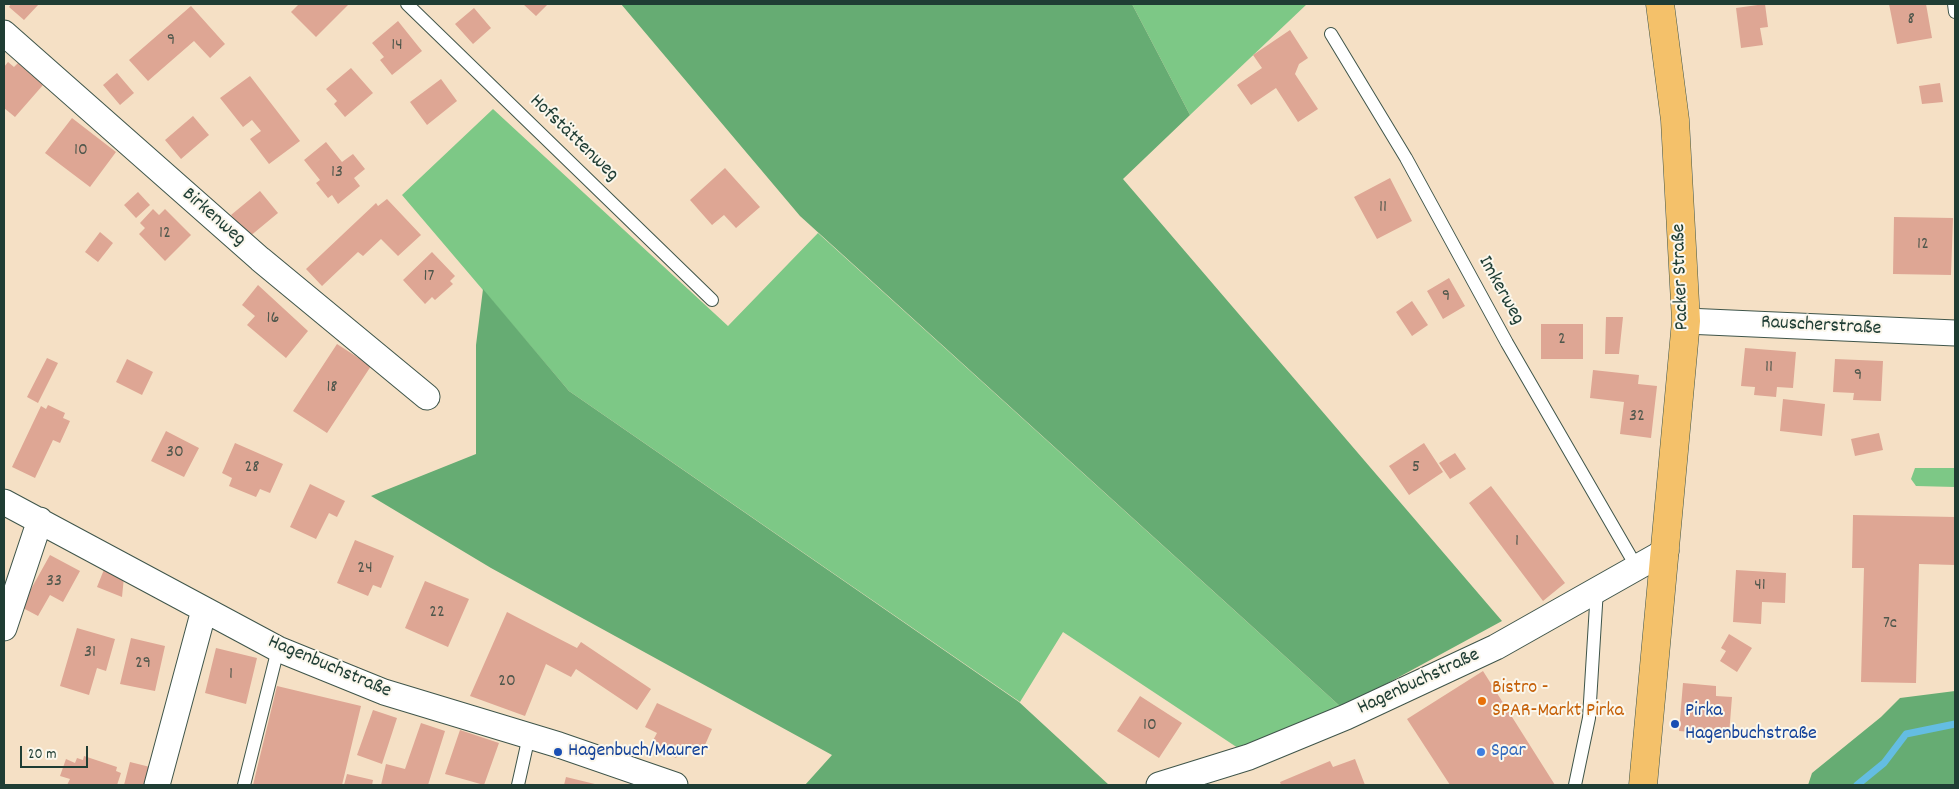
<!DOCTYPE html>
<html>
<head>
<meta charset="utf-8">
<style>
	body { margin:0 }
	#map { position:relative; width:1959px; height:789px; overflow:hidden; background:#f5e0c5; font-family:Dekko,sans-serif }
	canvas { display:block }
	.frame { position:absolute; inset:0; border:5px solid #1f3d34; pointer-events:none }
	.scale { position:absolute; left:20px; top:746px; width:68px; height:22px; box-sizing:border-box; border:2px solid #1f3d34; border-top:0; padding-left:6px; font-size:15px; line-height:18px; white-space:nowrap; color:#1f3d34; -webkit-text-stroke:4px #fbf7ec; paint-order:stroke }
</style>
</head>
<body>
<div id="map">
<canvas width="1959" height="789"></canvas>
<div class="frame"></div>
<div class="scale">20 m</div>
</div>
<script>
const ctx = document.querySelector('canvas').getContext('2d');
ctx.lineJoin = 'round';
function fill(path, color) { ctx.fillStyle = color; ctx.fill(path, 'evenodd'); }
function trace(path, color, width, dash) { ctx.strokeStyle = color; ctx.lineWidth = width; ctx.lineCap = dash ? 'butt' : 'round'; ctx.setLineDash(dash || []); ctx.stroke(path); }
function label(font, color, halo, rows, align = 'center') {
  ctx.font = font + ' Dekko,sans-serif'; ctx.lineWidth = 4; ctx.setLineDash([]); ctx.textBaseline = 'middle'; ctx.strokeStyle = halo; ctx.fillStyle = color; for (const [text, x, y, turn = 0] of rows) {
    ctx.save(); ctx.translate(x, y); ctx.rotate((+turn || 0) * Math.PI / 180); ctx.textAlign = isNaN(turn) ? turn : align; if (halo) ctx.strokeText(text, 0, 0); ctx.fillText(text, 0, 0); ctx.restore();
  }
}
fill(new Path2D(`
	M 1132,4 L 1307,4 L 1190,115 Z
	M 493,109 L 728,326 L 818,233 L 1342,708 L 1238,748 L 1063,632 L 1020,702 L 569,391 L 402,195 Z
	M 1915,468 L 1955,468 L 1955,487 L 1916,486 L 1911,479 Z`), '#7dc886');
fill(new Path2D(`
	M 621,4 L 1132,4 L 1190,115 L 1123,179 L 1502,621 L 1342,708 L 800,216 Z
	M 483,289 L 569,391 L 1019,702 L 1109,785 L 805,785 L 832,755 L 491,568 L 371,496 L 476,454 L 476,345 Z
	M 1955,691 L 1955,785 L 1808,785 L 1812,773 L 1881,717 L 1900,698 Z`), '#66ac73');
trace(new Path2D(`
	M 1857,785 L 1884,763 L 1906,734 L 1955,724`), '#64bde2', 7);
fill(new Path2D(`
	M 11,4 L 39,4 L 24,20 L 9,7 Z
	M 299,4 L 349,4 L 316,37 L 291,12 Z
	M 523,4 L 548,4 L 536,16 Z
	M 1765,4 L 1768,27 L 1760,28 L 1763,45 L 1741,48 L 1736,8 Z
	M 1889,4 L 1926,4 L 1932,38 L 1897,44 Z
	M 191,6 L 225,44 L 210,58 L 194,41 L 148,81 L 129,60 Z
	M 474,8 L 491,28 L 473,44 L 455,24 Z
	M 398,21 L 422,51 L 392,75 L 380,60 L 384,57 L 372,43 Z
	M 1290,30 L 1308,58 L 1299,64 L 1295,74 L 1318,109 L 1298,122 L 1276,88 L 1251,105 L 1237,85 L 1262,68 L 1253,55 Z
	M 8,62 L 14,67 L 18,63 L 43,85 L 15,117 L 4,108 L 4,67 Z
	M 351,68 L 373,93 L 345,117 L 334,104 L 337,101 L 326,89 Z
	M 117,73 L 134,93 L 120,105 L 103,85 Z
	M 250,76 L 300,141 L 269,164 L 250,139 L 261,131 L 252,120 L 243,127 L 220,98 Z
	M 441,79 L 457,101 L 427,125 L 410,102 Z
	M 1940,83 L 1943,102 L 1922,104 L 1919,86 Z
	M 193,116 L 209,135 L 181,159 L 165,140 Z
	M 72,118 L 116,152 L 90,187 L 45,153 Z
	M 326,142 L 342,162 L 353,154 L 365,169 L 354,178 L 360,186 L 338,204 L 332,195 L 328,198 L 316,183 L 320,180 L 304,160 Z
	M 725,168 L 760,207 L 736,228 L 724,215 L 712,225 L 690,200 Z
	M 1390,178 L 1412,221 L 1377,239 L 1354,197 Z
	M 260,191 L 278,213 L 249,237 L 231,215 Z
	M 138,192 L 150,205 L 136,218 L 124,205 Z
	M 387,199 L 421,235 L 398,256 L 381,239 L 363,256 L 358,252 L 322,286 L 306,269 L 376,203 L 378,206 Z
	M 153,209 L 159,215 L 165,209 L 191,235 L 165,261 L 139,234 L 145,228 L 140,223 Z
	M 1894,217 L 1953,218 L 1951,275 L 1893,274 Z
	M 100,232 L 113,243 L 98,262 L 85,252 Z
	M 432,252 L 455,276 L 450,281 L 453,284 L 435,300 L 432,297 L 425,304 L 403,280 Z
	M 1449,278 L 1465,306 L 1443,319 L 1427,291 Z
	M 258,285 L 308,331 L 286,358 L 247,325 L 255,316 L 242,305 Z
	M 1412,301 L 1428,325 L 1412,336 L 1396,312 Z
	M 1606,317 L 1623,317 L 1619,354 L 1605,354 Z
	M 1541,324 L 1583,324 L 1583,359 L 1541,359 Z
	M 337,344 L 371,366 L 327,433 L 293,411 Z
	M 1745,348 L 1796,352 L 1793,388 L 1777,387 L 1776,397 L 1754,395 L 1755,387 L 1741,386 Z
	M 47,358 L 58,363 L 38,403 L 27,397 Z
	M 127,359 L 153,372 L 142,395 L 116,382 Z
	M 1835,359 L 1883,361 L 1881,401 L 1853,400 L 1854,393 L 1833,392 Z
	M 1593,370 L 1639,375 L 1638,384 L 1657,386 L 1651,438 L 1620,434 L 1624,402 L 1590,398 Z
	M 1783,399 L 1825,404 L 1822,436 L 1780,431 Z
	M 48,405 L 65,413 L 63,418 L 70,421 L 60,443 L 53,440 L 35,478 L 12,467 L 41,406 L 46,409 Z
	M 166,431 L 199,448 L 184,477 L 151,461 Z
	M 1879,433 L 1883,450 L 1855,456 L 1851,439 Z
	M 235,443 L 283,464 L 270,493 L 260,489 L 256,497 L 229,486 L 232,478 L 222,473 Z
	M 1424,443 L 1443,472 L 1409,495 L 1389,466 Z
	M 1455,453 L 1466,469 L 1450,479 L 1439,463 Z
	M 310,484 L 345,501 L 337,517 L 329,513 L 316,539 L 290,527 Z
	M 1491,486 L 1565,583 L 1543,601 L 1469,503 Z
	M 1853,515 L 1955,517 L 1955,565 L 1919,564 L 1916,683 L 1861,682 L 1864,568 L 1852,568 Z
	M 355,540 L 394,556 L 381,588 L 373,585 L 368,596 L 337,583 Z
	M 50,555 L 80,571 L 63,602 L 50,595 L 38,616 L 21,607 Z
	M 105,567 L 124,577 L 122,597 L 97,587 Z
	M 1736,570 L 1786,573 L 1785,603 L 1762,602 L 1761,624 L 1733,622 Z
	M 425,581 L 469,599 L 448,647 L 405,628 Z
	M 507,612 L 577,648 L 581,642 L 651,689 L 637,710 L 576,669 L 571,677 L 546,664 L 525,716 L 470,696 Z
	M 77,628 L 115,639 L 106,671 L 97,668 L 89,695 L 60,686 Z
	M 1729,634 L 1752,648 L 1737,672 L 1720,661 L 1726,651 L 1721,648 Z
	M 131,638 L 165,646 L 155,691 L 120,684 Z
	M 216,648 L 257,658 L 246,704 L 205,693 Z
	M 1483,671 L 1555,785 L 1450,785 L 1407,719 Z
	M 1683,683 L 1716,686 L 1716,696 L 1732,697 L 1729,735 L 1679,731 Z
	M 277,686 L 361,706 L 342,785 L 253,785 Z
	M 1140,696 L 1182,723 L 1159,758 L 1117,731 Z
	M 657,703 L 712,729 L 701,754 L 683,745 L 676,758 L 650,746 L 657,733 L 645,727 Z
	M 373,710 L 397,718 L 382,764 L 357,755 Z
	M 421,723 L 445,731 L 428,785 L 381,785 L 386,764 L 405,769 Z
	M 460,730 L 499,743 L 484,785 L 445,774 Z
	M 84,756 L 117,767 L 116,771 L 121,773 L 117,785 L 67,785 L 70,779 L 60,776 L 66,759 L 75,763 L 77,758 L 83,760 Z
	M 1355,759 L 1365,785 L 1281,785 L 1280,782 L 1330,761 L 1333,767 Z
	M 130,762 L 150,767 L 146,785 L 124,785 Z
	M 347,774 L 373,780 L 372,785 L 344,785 Z
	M 566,777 L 599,785 L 564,785 Z`), '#dea694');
const service = new Path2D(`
	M 407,4 L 712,300
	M 1954,4 L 1955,12
	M 1331,34 L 1406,158 L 1507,343 L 1636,566
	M 244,785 L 278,649
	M 518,785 L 529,736
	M 1575,785 L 1589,718 L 1597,589`);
const minor = new Path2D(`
	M 4,33 L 260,259 L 427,397
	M 1686,321 L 1955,333
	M 4,502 L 278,649 L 384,692 L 559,745 L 675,785
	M 4,628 L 40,520
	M 157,785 L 204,610
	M 1159,785 L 1249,757 L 1346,717 L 1496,647 L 1666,551`);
const primary = new Path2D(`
	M 1643,785 L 1686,321 L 1675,120 L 1660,4`);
trace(service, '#3f554a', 14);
trace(minor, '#3f554a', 27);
trace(primary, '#3f554a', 29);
trace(service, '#fff', 12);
trace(minor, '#fff', 25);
trace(primary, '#f4c16a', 28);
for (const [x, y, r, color] of [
	[1482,701,5,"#e8710a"],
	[1675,724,5,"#1a4fb4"],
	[558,752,5,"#1a4fb4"],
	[1481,752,5,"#3f7fe0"]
]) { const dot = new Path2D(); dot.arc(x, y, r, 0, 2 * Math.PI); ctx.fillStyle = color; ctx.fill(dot); trace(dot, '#fbf7ec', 2); }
label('18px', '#4f574c', null, [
	["8",1911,21],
	["9",171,42],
	["14",397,47],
	["10",81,152],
	["13",337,174],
	["11",1383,209],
	["12",165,235],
	["12",1923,246],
	["17",429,278],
	["9",1446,298],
	["16",273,320],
	["2",1562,341],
	["11",1769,369],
	["9",1858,377],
	["18",332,389],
	["32",1637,418],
	["30",175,454],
	["28",252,469],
	["5",1416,469],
	["1",1517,543],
	["24",365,570],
	["33",54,583],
	["41",1760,587],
	["22",437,614],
	["7c",1890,625],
	["31",90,654],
	["29",143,665],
	["1",231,676],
	["20",507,683],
	["10",1150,727]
]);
label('20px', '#1f3d34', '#fbf7ec', [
	["Hofstättenweg",573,139,44],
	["Birkenweg",213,218,41],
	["Packer Straße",1682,277,-92],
	["Imkerweg",1500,291,61],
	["Rauscherstraße",1821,327,3],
	["Hagenbuchstraße",329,668,23],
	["Hagenbuchstraße",1419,683,-25]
]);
label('20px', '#c56008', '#fbf7ec', [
	["Bistro -",1492,689],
	["SPAR-Markt Pirka",1492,712]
], 'left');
label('20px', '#164399', '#fbf7ec', [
	["Pirka",1685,712],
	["Hagenbuchstraße",1685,735],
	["Hagenbuch/Maurer",568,752]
], 'left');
label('20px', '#366cbe', '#fbf7ec', [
	["Spar",1491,752]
], 'left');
</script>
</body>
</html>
